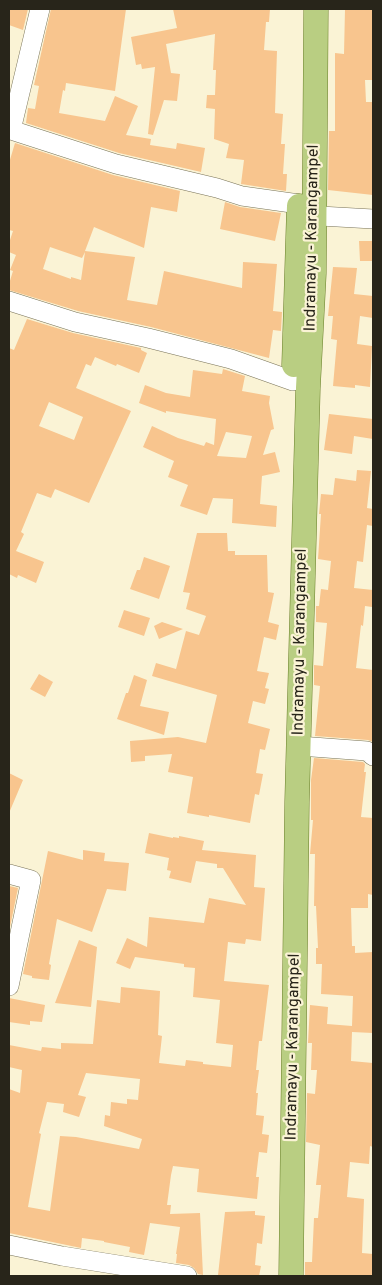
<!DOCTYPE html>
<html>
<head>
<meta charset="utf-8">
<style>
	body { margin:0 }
	#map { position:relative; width:382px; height:1285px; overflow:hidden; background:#faf3d5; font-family:Overpass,sans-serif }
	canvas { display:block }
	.frame { position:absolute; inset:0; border:10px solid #28251a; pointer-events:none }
</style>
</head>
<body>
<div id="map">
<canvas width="382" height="1285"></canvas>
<div class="frame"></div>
</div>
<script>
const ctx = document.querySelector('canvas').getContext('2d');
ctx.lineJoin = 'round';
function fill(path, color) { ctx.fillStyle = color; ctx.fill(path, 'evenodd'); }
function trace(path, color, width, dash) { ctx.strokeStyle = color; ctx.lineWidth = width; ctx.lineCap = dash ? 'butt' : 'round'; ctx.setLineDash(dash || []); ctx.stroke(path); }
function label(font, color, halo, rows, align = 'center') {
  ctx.font = font + ' Overpass,sans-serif'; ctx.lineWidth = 4.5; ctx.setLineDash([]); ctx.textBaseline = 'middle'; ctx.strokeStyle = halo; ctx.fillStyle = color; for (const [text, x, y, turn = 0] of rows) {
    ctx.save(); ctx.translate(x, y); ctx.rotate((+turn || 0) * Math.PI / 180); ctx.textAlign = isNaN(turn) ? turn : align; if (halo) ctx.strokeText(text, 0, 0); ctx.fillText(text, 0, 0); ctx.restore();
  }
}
fill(new Path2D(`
	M 9,9 L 28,9 L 23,30 L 9,25 Z
	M 51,9 L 126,9 L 115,91 L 66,83 L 65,91 L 63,90 L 59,113 L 105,121 L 115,96 L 138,106 L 126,135 L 151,139 L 150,145 L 176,149 L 177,143 L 205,148 L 201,172 L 119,153 L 26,123 L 28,108 L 35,109 L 39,86 L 34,85 Z
	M 173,9 L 270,9 L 269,22 L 266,22 L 264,50 L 277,51 L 275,113 L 283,114 L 281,144 L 285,144 L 283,174 L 287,174 L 286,191 L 241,184 L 244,160 L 226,158 L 229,144 L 214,139 L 215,109 L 206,108 L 207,95 L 215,95 L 216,70 L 213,70 L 215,34 L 166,44 L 171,73 L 180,74 L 177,101 L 164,100 L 153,135 L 148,134 L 155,67 L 142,69 L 141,64 L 136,65 L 131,37 L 177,28 Z
	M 345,9 L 373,9 L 373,80 L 365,80 L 366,102 L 373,102 L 373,195 L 328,190 L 329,131 L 335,131 L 335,53 L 344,54 Z
	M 15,143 L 113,175 L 180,191 L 177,212 L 151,207 L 144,248 L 94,227 L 85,251 L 135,257 L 127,300 L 157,305 L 164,271 L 242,288 L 243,262 L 277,264 L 273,311 L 282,312 L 281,331 L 273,330 L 269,358 L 151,327 L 78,311 L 9,290 L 9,284 L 13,271 L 10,270 L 16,255 L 9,252 L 9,243 L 13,231 L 9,230 L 9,163 ZM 50,247 L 82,258 L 85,252 L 81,280 L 71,277 L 71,279 L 43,269 Z
	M 225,202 L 240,207 L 281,213 L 275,241 L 220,229 Z
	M 359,241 L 373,241 L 373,261 L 360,261 Z
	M 333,267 L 357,268 L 354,294 L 373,296 L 373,318 L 360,316 L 357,344 L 372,346 L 370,387 L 355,385 L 355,388 L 333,386 L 337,340 L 331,339 L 333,316 L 328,316 Z
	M 27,319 L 73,333 L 141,348 L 141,350 L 147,353 L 139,373 L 117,364 L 116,366 L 95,357 L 91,366 L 86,364 L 76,388 L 131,411 L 89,503 L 55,489 L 51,498 L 37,493 L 21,532 L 24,534 L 16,551 L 44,562 L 36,583 L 18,575 L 17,578 L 9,574 L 9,348 L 14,350 ZM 49,402 L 83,417 L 74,440 L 39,426 Z
	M 223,369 L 245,376 L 242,391 L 270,396 L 269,403 L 274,429 L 271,430 L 263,455 L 275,452 L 280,472 L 262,476 L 260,504 L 277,506 L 276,527 L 232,523 L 233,499 L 213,498 L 207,515 L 180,506 L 188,485 L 168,477 L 174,461 L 143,447 L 152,426 L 178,438 L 204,446 L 206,442 L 214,445 L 216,419 L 166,411 L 166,413 L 139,403 L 145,385 L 166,393 L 190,397 L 193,370 L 222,374 ZM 226,432 L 252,436 L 246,458 L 217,456 Z
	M 329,414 L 373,419 L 373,439 L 354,436 L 352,454 L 324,450 Z
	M 357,470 L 371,471 L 367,508 L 373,509 L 373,526 L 367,525 L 363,562 L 357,561 L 354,588 L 373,590 L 372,607 L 365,606 L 363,626 L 361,625 L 356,668 L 373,670 L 373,742 L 368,740 L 315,736 L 320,686 L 314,685 L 314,665 L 323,666 L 327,623 L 316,622 L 316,606 L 319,606 L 321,589 L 328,590 L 331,561 L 318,559 L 321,514 L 319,514 L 321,494 L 333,495 L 335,478 L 356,481 Z
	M 197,533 L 227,533 L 228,551 L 235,551 L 235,555 L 267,555 L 268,592 L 274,593 L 268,622 L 279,625 L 276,640 L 264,637 L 257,671 L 269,673 L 265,688 L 269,689 L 265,704 L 253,701 L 248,723 L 270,729 L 265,750 L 260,749 L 256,773 L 263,774 L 259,795 L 255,794 L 250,823 L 209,815 L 209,817 L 187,813 L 193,777 L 168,772 L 172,754 L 145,756 L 145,761 L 131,762 L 130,741 L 178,737 L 206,743 L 217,695 L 152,676 L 156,663 L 176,669 L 186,631 L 199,635 L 206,616 L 186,609 L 190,593 L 183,592 Z
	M 144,557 L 170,566 L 159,599 L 130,589 L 137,570 L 140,570 Z
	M 124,610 L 150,618 L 144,636 L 118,627 Z
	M 162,622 L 183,629 L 159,639 L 154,626 Z
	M 39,674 L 53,682 L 45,697 L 30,689 Z
	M 134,675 L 147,680 L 140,706 L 169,712 L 164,735 L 117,719 L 126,693 L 128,693 Z
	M 314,758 L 363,762 L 365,764 L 364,772 L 366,772 L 361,817 L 373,818 L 373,895 L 368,894 L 368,908 L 351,908 L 352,946 L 355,946 L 355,953 L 373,952 L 373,1033 L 352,1032 L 351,1061 L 373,1063 L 373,1147 L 370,1146 L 369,1164 L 350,1162 L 347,1197 L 364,1199 L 362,1253 L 373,1254 L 373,1276 L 305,1276 L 305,1262 L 312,1262 L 314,1218 L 318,1218 L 321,1185 L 316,1185 L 320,1145 L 306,1142 L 307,1093 L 315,1094 L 317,1070 L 311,1070 L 312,1043 L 308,1043 L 310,1005 L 328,1007 L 327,1024 L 352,1026 L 353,996 L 321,994 L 322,964 L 316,964 L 316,948 L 318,948 L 316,906 L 314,906 L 315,854 L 310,854 L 313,820 L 311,820 L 311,780 Z
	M 9,773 L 23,780 L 9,813 Z
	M 149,833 L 173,838 L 173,837 L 179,838 L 179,836 L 204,841 L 202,850 L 256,855 L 254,887 L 265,888 L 261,941 L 246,939 L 245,944 L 228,942 L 224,981 L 269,985 L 262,1041 L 259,1041 L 256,1070 L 259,1070 L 256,1093 L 258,1093 L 256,1115 L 264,1116 L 262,1134 L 269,1135 L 267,1153 L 259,1152 L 256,1177 L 259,1177 L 257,1199 L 197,1192 L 199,1169 L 173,1166 L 171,1175 L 167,1205 L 171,1205 L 170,1214 L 200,1213 L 203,1275 L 198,1274 L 194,1268 L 189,1265 L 176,1263 L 177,1254 L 176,1254 L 180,1227 L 150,1223 L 144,1255 L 129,1252 L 130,1247 L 104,1242 L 104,1241 L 82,1238 L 81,1248 L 9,1233 L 9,1089 L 20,1093 L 22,1070 L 9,1067 L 9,1045 L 41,1051 L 42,1047 L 61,1049 L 61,1043 L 93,1044 L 97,1000 L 120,1003 L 121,987 L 160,991 L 158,1035 L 162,1036 L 159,1063 L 185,1066 L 186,1060 L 203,1062 L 203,1064 L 231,1067 L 233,1045 L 216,1043 L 220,1000 L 193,997 L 195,968 L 184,967 L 184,964 L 135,957 L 130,969 L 116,963 L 127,938 L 147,947 L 149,917 L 204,923 L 209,898 L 246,905 L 223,868 L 217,868 L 217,864 L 196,861 L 191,883 L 169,878 L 171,871 L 167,870 L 169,858 L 145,853 ZM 86,1073 L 140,1079 L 138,1100 L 127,1099 L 127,1104 L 111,1102 L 110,1116 L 105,1115 L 104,1126 L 142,1139 L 139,1149 L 76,1137 L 60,1136 L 50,1211 L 28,1207 L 41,1134 L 39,1133 L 47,1102 L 64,1104 L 63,1112 L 79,1117 L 86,1097 L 78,1095 Z
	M 83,850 L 105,853 L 104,861 L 129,863 L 126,891 L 107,889 L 92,932 L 57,919 L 49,964 L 51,965 L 49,980 L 32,978 L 32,976 L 23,974 L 48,851 L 83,860 Z
	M 9,886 L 18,888 L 9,932 Z
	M 79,940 L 97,947 L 91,1007 L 55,1003 Z
	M 9,998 L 45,1005 L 42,1022 L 30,1021 L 30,1025 L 9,1022 Z
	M 255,1211 L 255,1215 L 265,1216 L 262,1244 L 257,1243 L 255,1265 L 261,1266 L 259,1276 L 218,1275 L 225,1212 Z`), '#f8c58e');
const minor = new Path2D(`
	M 40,9 L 11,130 L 116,164 L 217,188 L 242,196 L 299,204
	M 302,215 L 373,219
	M 9,301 L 75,322 L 148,338 L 231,359 L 293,381
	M 299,746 L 367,751 L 373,756
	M 9,874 L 31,880 L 9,986
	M 9,1245 L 62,1256 L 187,1276`);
const major = new Path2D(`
	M 294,365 L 299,206
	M 291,1276 L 297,802 L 308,388 L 314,273 L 316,9`);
trace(minor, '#797358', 20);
trace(major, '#687e28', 25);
trace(minor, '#fff', 19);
trace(major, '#b9ce82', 24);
label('16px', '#28251a', '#faf3d5', [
	["Indramayu - Karangampel",313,238,-89],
	["Indramayu - Karangampel",301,642,-89],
	["Indramayu - Karangampel",294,1047,-89]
]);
</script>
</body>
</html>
